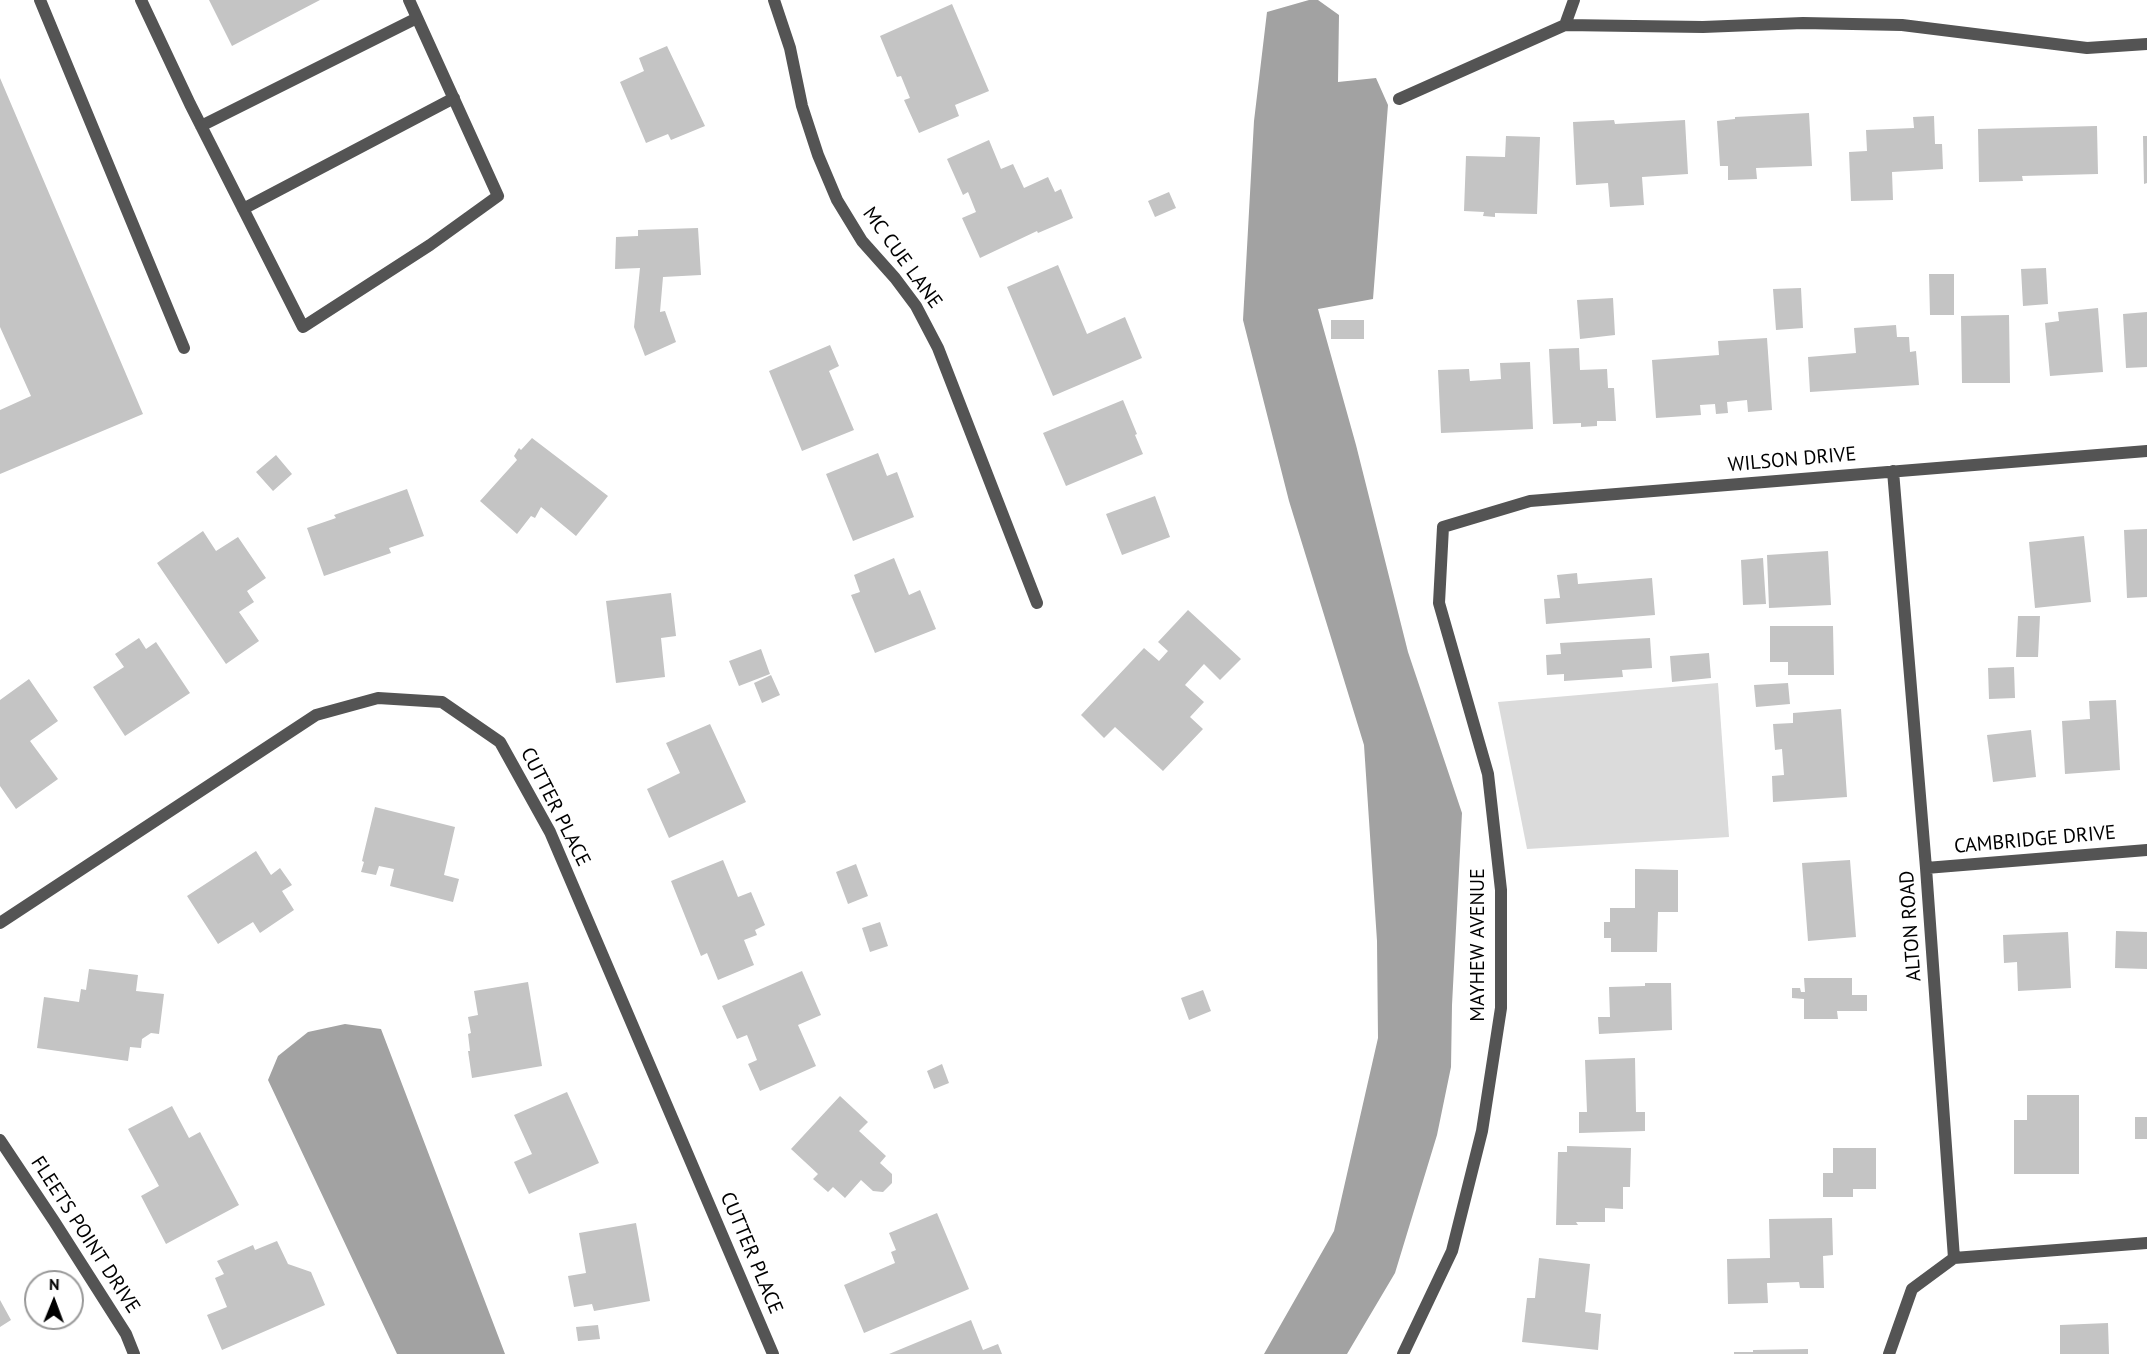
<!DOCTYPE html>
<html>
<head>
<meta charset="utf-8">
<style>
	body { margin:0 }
	#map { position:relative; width:2147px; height:1354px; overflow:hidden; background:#fff; font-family:"PT Sans",sans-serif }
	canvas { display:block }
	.north { position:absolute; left:24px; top:1270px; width:60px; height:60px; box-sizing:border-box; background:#fff; border:2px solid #999; border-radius:50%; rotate:1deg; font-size:16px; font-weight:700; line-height:24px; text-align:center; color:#000 }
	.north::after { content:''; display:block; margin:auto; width:21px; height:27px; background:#000; clip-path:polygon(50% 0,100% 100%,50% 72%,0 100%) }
</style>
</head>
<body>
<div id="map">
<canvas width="2147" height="1354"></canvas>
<div class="north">N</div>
</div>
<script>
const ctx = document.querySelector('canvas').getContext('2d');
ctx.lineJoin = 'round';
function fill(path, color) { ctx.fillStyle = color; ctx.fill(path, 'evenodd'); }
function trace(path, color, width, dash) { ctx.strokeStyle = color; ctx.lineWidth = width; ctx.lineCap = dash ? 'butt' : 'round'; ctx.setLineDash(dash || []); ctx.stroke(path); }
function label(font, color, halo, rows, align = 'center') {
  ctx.font = font + ' "PT Sans",sans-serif'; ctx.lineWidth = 5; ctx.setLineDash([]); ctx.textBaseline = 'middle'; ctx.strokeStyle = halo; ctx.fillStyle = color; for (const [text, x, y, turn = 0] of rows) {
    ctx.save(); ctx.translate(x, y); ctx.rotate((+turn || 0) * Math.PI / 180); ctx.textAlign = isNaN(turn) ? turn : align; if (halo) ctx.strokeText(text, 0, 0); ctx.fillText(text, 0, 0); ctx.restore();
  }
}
fill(new Path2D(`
	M 1718,683 L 1729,837 L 1527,849 L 1498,702 Z`), '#dbdbdb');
fill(new Path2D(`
	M 1309,0 L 1318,0 L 1339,15 L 1338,82 L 1376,78 L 1388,105 L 1373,299 L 1318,309 L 1356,445 L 1408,652 L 1462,813 L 1452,1005 L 1451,1067 L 1437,1135 L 1395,1273 L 1347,1354 L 1264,1354 L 1334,1231 L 1378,1038 L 1377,941 L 1364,745 L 1289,501 L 1243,320 L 1254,121 L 1267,12 Z
	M 345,1024 L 381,1029 L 505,1354 L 397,1354 L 268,1080 L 278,1056 L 308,1032 Z`), '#a2a2a2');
fill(new Path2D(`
	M 209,0 L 320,0 L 232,46 Z
	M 952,4 L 989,91 L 955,105 L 959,116 L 919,133 L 904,100 L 910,98 L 901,76 L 897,77 L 880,36 Z
	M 667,46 L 705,126 L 671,140 L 668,134 L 646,143 L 620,82 L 644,71 L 639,58 Z
	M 0,78 L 143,414 L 0,474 L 0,410 L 31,396 L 0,327 Z
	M 1809,113 L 1812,166 L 1756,168 L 1757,179 L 1728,180 L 1728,166 L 1720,166 L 1717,121 L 1735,119 L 1735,117 Z
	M 1934,116 L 1935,144 L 1942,144 L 1943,169 L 1892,172 L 1893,200 L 1851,201 L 1849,152 L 1867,151 L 1866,130 L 1914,128 L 1913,117 Z
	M 1614,120 L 1615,124 L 1685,120 L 1688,174 L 1642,177 L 1644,205 L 1610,207 L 1608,183 L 1576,185 L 1573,122 Z
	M 2097,126 L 2098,174 L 2022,176 L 2023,181 L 1979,182 L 1978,129 Z
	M 1506,136 L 1540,137 L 1537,214 L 1495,213 L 1495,217 L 1483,216 L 1484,212 L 1464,211 L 1466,156 L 1505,157 Z
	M 2143,136 L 2147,136 L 2147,183 L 2144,184 Z
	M 989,140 L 1001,169 L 1013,164 L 1024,188 L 1048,177 L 1055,192 L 1061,189 L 1073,218 L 1038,233 L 1037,231 L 980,258 L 962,218 L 976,212 L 968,192 L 963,195 L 947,159 Z
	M 1169,192 L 1176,208 L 1155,217 L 1148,201 Z
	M 698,228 L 701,275 L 663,277 L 660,312 L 665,311 L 676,342 L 645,356 L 634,327 L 640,268 L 615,269 L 616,237 L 638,236 L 638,230 Z
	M 1058,265 L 1087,334 L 1125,317 L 1142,358 L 1053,396 L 1007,287 Z
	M 2046,268 L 2048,304 L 2023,306 L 2021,269 Z
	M 1929,274 L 1954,274 L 1954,315 L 1930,315 Z
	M 1801,288 L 1803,328 L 1776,330 L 1773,289 Z
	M 1613,298 L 1615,335 L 1580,339 L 1577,300 Z
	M 2098,308 L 2103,372 L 2050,376 L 2045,323 L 2059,321 L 2058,312 Z
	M 2147,312 L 2147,367 L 2126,368 L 2123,314 Z
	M 2009,315 L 2010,383 L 1962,383 L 1961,316 Z
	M 1331,320 L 1364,320 L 1364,339 L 1331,339 Z
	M 1896,325 L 1897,337 L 1909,337 L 1910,352 L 1916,351 L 1919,385 L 1810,392 L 1808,357 L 1856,353 L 1854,328 Z
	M 1767,338 L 1772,410 L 1748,412 L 1747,400 L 1727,402 L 1728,413 L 1716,414 L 1715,404 L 1700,405 L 1701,415 L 1656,418 L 1652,360 L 1719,355 L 1718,341 Z
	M 830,345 L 839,366 L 829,371 L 854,430 L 802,451 L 769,371 Z
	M 1579,348 L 1580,370 L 1607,369 L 1608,388 L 1614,388 L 1616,421 L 1597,421 L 1597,426 L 1581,427 L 1581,423 L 1553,424 L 1549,349 Z
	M 1530,362 L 1533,429 L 1441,433 L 1438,370 L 1469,369 L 1470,381 L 1501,379 L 1500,363 Z
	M 1123,400 L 1137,434 L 1135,435 L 1143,454 L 1066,486 L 1043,433 Z
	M 532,438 L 608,496 L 576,536 L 541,507 L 535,518 L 531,516 L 517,534 L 480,501 L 517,460 L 514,456 L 519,448 L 521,450 Z
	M 878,453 L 887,476 L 897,472 L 914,517 L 853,541 L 826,474 Z
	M 276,455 L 292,474 L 273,491 L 256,472 Z
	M 407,489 L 424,536 L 389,548 L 391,553 L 324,576 L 307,528 L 336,518 L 334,515 Z
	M 1155,496 L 1170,537 L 1122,555 L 1106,514 Z
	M 2147,529 L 2147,597 L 2127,598 L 2124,530 Z
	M 203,531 L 216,551 L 238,537 L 266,578 L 247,591 L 254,602 L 239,612 L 259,641 L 226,664 L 157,563 Z
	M 2084,536 L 2091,602 L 2035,608 L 2029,542 Z
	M 1828,551 L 1831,605 L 1769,608 L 1767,555 Z
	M 894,558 L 909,595 L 920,590 L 936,629 L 875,653 L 851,595 L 860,592 L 854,575 Z
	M 1763,558 L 1766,604 L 1743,605 L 1741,560 Z
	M 1577,573 L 1578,584 L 1652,578 L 1655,615 L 1546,624 L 1544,599 L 1560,598 L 1557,575 Z
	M 671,593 L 676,636 L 661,638 L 665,677 L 616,683 L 606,601 Z
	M 1188,610 L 1241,659 L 1220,680 L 1204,664 L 1185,685 L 1204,702 L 1190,717 L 1203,729 L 1163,771 L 1115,727 L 1104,738 L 1081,715 L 1144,648 L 1159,661 L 1168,651 L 1158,642 Z
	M 2018,616 L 2040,616 L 2038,657 L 2016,657 Z
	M 1770,626 L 1833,626 L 1834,675 L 1788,675 L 1788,662 L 1770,662 Z
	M 139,638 L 146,649 L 156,642 L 190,693 L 125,736 L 93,687 L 124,667 L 115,654 Z
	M 1650,638 L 1652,668 L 1622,670 L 1623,677 L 1564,681 L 1564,674 L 1547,675 L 1546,655 L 1561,654 L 1560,643 Z
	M 761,649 L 770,674 L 739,686 L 729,661 Z
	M 1709,653 L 1711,678 L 1672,682 L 1670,656 Z
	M 2014,667 L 2015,698 L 1989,699 L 1988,668 Z
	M 771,675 L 780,695 L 762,703 L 754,683 Z
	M 29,679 L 58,721 L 30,741 L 58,779 L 16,809 L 0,786 L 0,700 Z
	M 1788,683 L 1790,704 L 1756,707 L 1754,685 Z
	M 2116,700 L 2120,770 L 2065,774 L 2062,721 L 2090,719 L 2089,701 Z
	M 1841,709 L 1847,797 L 1773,802 L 1772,776 L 1784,775 L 1782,749 L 1775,750 L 1773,724 L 1793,723 L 1793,713 Z
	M 710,724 L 746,802 L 669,838 L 647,789 L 680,773 L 666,743 Z
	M 2031,730 L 2036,777 L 1993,782 L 1987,735 Z
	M 375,807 L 455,827 L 444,875 L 459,879 L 453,902 L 390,886 L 394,869 L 379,866 L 376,875 L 361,872 L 364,862 L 362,861 Z
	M 256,851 L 271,875 L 280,868 L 292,885 L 282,891 L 294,910 L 260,933 L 253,922 L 218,944 L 187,896 Z
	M 723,860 L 738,897 L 751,892 L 765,925 L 755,930 L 757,935 L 744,940 L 754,965 L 718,980 L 707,953 L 701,956 L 671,881 Z
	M 1850,860 L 1856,937 L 1808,941 L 1802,863 Z
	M 856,864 L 868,896 L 848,904 L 836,872 Z
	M 1635,869 L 1678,870 L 1678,912 L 1658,912 L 1657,952 L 1611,952 L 1611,938 L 1604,938 L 1604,922 L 1610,922 L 1610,908 L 1635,908 Z
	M 880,922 L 888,946 L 870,952 L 862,928 Z
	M 2116,931 L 2147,932 L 2147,969 L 2115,968 Z
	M 2068,932 L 2071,988 L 2018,991 L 2017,962 L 2004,963 L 2003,935 Z
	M 89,969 L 138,975 L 136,991 L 164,994 L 159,1034 L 151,1033 L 142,1039 L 141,1048 L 130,1047 L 128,1061 L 37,1048 L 44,997 L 79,1002 L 81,989 L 86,990 Z
	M 802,971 L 821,1015 L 798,1025 L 816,1066 L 760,1091 L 748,1064 L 757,1060 L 747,1035 L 737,1039 L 722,1006 Z
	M 1804,978 L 1852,978 L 1852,995 L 1867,995 L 1867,1011 L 1837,1011 L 1838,1019 L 1804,1019 L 1804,999 L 1792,998 L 1792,988 L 1800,988 L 1801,992 L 1805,992 Z
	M 528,982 L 542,1066 L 472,1078 L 468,1051 L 470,1051 L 468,1034 L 471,1033 L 468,1017 L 478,1015 L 474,991 Z
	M 1645,983 L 1671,983 L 1672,1030 L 1599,1034 L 1598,1017 L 1610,1017 L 1609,987 L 1645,986 Z
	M 1203,990 L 1211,1011 L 1189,1020 L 1181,998 Z
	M 1635,1058 L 1636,1112 L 1645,1112 L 1645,1131 L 1579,1133 L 1579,1112 L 1587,1112 L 1585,1060 Z
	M 942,1064 L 949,1083 L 934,1089 L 927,1071 Z
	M 567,1092 L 599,1163 L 529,1194 L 514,1162 L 532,1154 L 514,1115 Z
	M 2027,1095 L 2079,1095 L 2079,1174 L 2014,1174 L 2014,1120 L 2027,1120 Z
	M 840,1096 L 868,1122 L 859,1131 L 886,1156 L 880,1163 L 892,1174 L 892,1183 L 883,1192 L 873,1191 L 861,1180 L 845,1198 L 833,1187 L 828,1192 L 813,1179 L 818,1174 L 791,1149 Z
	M 172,1106 L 189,1138 L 200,1132 L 239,1205 L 166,1244 L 141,1196 L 159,1186 L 128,1129 Z
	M 2135,1117 L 2147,1117 L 2147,1139 L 2135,1139 Z
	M 1567,1146 L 1631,1148 L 1630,1187 L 1623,1187 L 1623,1209 L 1605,1208 L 1605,1222 L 1576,1222 L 1578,1225 L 1556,1225 L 1558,1152 L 1567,1152 Z
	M 1833,1148 L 1876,1148 L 1876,1189 L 1853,1189 L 1853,1197 L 1823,1197 L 1823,1173 L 1833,1173 Z
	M 937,1213 L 969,1289 L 864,1333 L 844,1285 L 895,1263 L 891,1252 L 896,1250 L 889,1233 Z
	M 1832,1218 L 1833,1255 L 1823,1256 L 1824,1288 L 1800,1288 L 1799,1282 L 1767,1283 L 1768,1303 L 1728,1304 L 1727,1259 L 1770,1258 L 1769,1219 Z
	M 636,1223 L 650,1301 L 594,1311 L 592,1304 L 574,1307 L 568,1276 L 586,1273 L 579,1233 Z
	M 277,1241 L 288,1264 L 311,1272 L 325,1305 L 222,1350 L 207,1315 L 227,1307 L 215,1278 L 224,1274 L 217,1261 L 253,1245 L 255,1250 Z
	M 1539,1258 L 1590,1264 L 1585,1312 L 1601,1314 L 1598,1350 L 1522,1342 L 1527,1298 L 1535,1298 Z
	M 0,1300 L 11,1320 L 0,1327 Z
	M 971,1320 L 983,1350 L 998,1344 L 1002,1354 L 889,1354 Z
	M 2108,1323 L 2109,1354 L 2060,1354 L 2060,1325 Z
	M 598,1325 L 600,1339 L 578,1341 L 576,1327 Z
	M 1808,1349 L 1808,1354 L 1734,1354 L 1734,1352 L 1753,1352 L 1753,1350 Z`), '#c4c4c4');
trace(new Path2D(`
	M 40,0 L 184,348
	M 141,0 L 190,104 L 303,327 L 430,245 L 498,196 L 409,0
	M 201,126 L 417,18
	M 243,209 L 454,98`), '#545454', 12);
trace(new Path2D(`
	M 774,0 L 790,48 L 802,106 L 818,155 L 837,200 L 862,241 L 895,278 L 916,306 L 938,348 L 1037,603
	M 1565,25 L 1574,0
	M 1399,99 L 1565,25 L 1703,27 L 1803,23 L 1902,25 L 2087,48 L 2147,44
	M 1893,471 L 1926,868 L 1954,1258
	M 1926,868 L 2147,850
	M 0,923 L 316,715 L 378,698 L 442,702 L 500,742 L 550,832 L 773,1354
	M 0,1140 L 54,1221 L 126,1334 L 134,1354
	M 1954,1258 L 2147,1243
	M 1403,1354 L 1452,1251 L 1482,1131 L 1501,1008 L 1501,890 L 1488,774 L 1439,603 L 1443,527 L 1530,501 L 2147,451
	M 1889,1354 L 1912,1289 L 1954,1258`), '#545454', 12);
label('20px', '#000', '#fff', [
	["MC CUE LANE",902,258,54],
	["WILSON DRIVE",1792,460,-5],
	["CUTTER PLACE",555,807,63],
	["CAMBRIDGE DRIVE",2035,840,-5],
	["ALTON ROAD",1911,926,-94],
	["MAYHEW AVENUE",1478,945,-90],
	["FLEETS POINT DRIVE",85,1235,57],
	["CUTTER PLACE",751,1253,67]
]);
</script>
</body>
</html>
